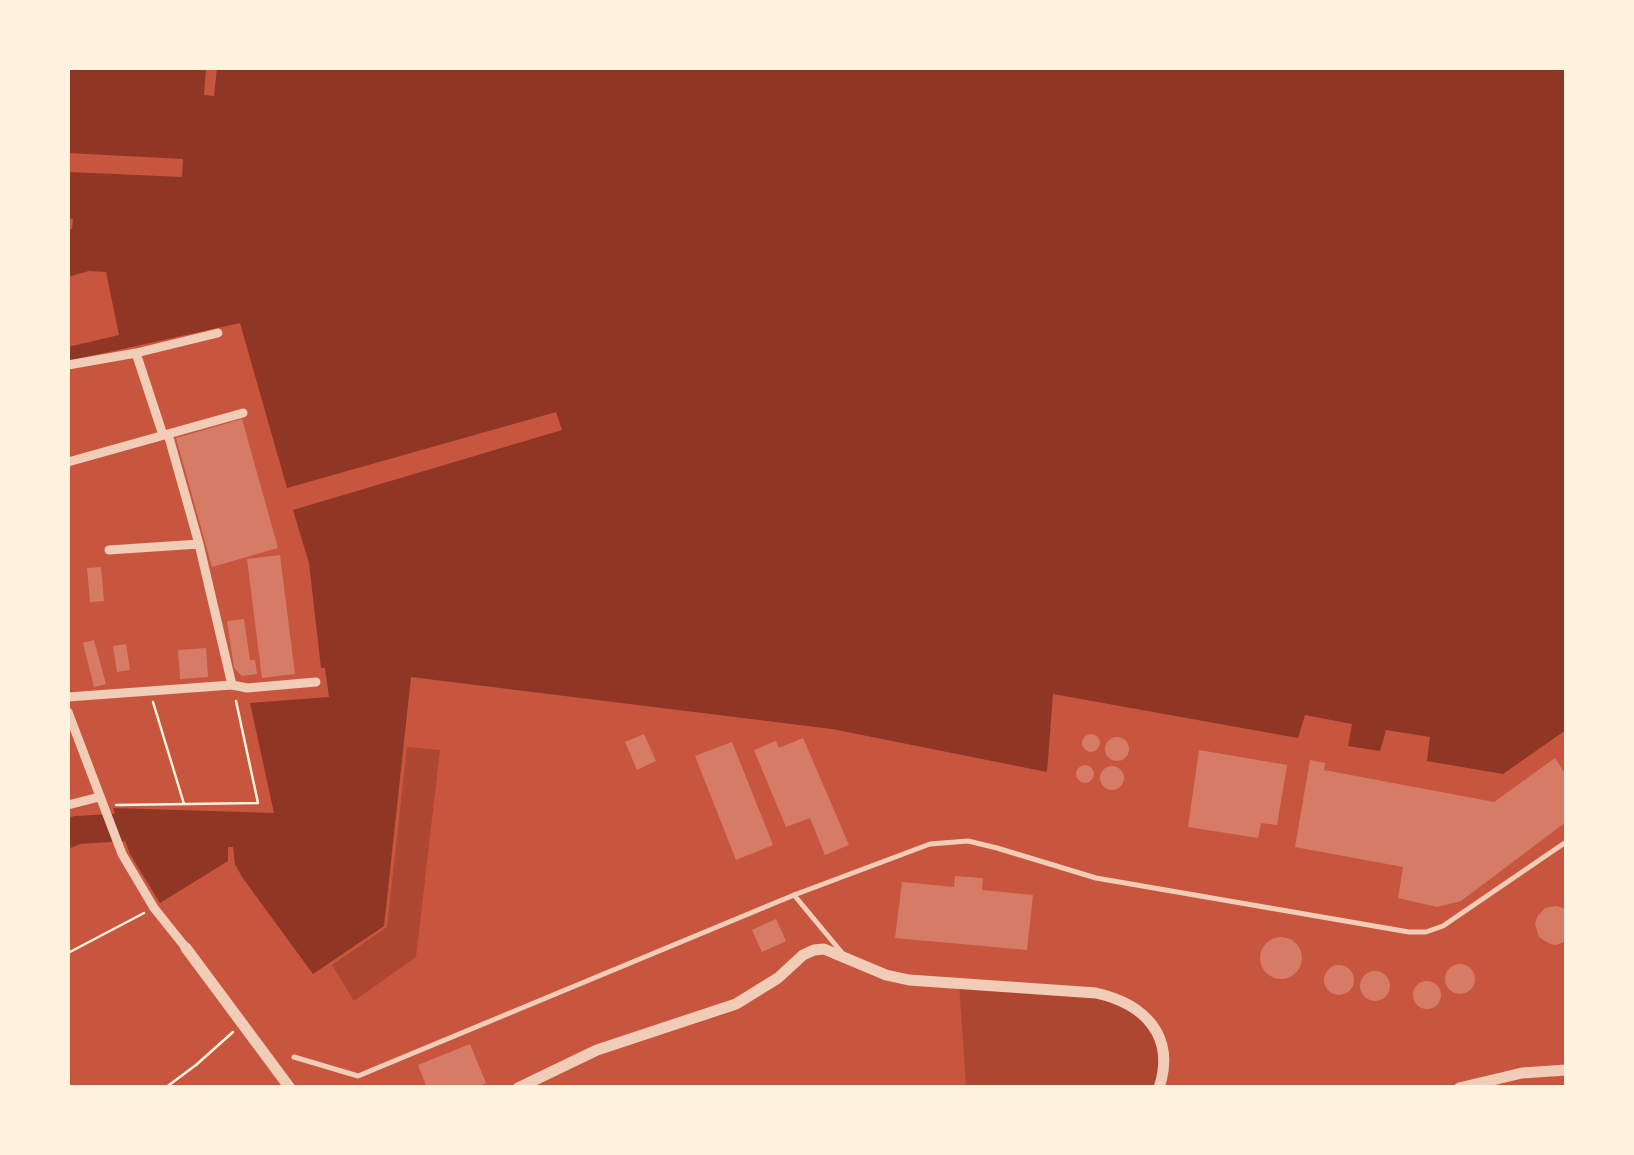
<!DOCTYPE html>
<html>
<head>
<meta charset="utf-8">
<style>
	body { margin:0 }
	#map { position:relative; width:1634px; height:1155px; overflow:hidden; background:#c8553d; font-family:"Titillium Web",sans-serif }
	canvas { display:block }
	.frame { position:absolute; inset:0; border:70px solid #fff3e0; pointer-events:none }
</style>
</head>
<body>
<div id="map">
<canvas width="1634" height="1155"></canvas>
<div class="frame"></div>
</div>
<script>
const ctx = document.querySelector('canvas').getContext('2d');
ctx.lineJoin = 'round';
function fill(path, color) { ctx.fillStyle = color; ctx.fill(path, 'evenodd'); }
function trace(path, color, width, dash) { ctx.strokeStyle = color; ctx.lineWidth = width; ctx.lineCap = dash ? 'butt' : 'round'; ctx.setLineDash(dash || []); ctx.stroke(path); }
fill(new Path2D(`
	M 407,747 L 440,750 L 416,957 L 354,1001 L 332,965 L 387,927 Z
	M 959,983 L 1112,997 L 1159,1035 L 1159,1087 L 966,1087 Z`), '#ae4732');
fill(new Path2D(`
	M 68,68 L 206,68 L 204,95 L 214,96 L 217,68 L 1566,68 L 1566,730 L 1503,774 L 1427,761 L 1430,737 L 1386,730 L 1380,751 L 1348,746 L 1352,724 L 1305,715 L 1298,738 L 1053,694 L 1047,772 L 832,729 L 411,677 L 384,926 L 313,974 L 242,877 L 235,864 L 233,847 L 228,847 L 228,861 L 160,903 L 130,854 L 113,808 L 274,813 L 250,703 L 329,697 L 325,668 L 321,668 L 309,563 L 293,510 L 562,430 L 556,412 L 287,488 L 240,323 L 68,361 L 68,347 L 119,335 L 106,272 L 89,271 L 68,277 L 68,229 L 72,229 L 73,219 L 68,218 L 68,172 L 182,177 L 183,159 L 68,153 Z`), '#8f3625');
trace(new Path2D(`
	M 68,834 L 77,830 L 145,826`), '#8f3625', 28);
fill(new Path2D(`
	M 242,419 L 278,548 L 212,567 L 176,438 Z
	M 280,555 L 295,674 L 262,678 L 247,559 Z
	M 101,567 L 104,601 L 90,602 L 87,568 Z
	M 244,619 L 250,660 L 255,660 L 257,674 L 242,676 L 234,668 L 227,621 Z
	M 94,640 L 106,684 L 94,687 L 83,643 Z
	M 126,644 L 130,670 L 117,672 L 113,646 Z
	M 206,648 L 208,677 L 180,679 L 178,650 Z
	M1082 743a9 9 0 1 1 18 0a9 9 0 1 1-18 0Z
	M 644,734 L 656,761 L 637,770 L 625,742 Z
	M1105 749a12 12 0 1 1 24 0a12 12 0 1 1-24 0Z
	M 803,738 L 849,845 L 825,855 L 810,818 L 786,827 L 754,750 L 776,741 L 779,748 Z
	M 732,742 L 773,845 L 736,860 L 695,756 Z
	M 1199,750 L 1287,765 L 1277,825 L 1261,823 L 1258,838 L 1188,827 Z
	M 1555,758 L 1566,775 L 1566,822 L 1461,901 L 1437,907 L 1398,898 L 1403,867 L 1295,847 L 1310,760 L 1325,763 L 1324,770 L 1494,802 Z
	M1076 774a9 9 0 1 1 18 0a9 9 0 1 1-18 0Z
	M1100 778a12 12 0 1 1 24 0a12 12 0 1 1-24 0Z
	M 955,876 L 983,878 L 982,890 L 1033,895 L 1027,950 L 895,938 L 902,882 L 954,887 Z
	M 1556,906 L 1566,909 L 1566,941 L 1556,945 L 1550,944 L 1539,937 L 1535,924 L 1537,917 L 1545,908 Z
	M 776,919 L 786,941 L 762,952 L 752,930 Z
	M1260 958a21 21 0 1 1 42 0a21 21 0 1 1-42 0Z
	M1445 979a15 15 0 1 1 30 0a15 15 0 1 1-30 0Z
	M1324 980a15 15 0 1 1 30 0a15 15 0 1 1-30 0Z
	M1360 986a15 15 0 1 1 30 0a15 15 0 1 1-30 0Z
	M1413 995a14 14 0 1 1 28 0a14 14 0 1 1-28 0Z
	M 470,1044 L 486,1083 L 474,1088 L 427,1088 L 418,1065 Z`), '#d67c66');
trace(new Path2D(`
	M 153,702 L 184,804
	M 116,805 L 258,803 L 236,701
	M 68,953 L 144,913
	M 68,1083 L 70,1088
	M 165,1088 L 196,1065 L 233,1032`), '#fff3e0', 2.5);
trace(new Path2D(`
	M 794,895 L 843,954
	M 294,1057 L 358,1076 L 794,895 L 930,844 L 968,841 L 997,848 L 1096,878 L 1409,932 L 1426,932 L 1443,926 L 1566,842`), '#f1ccb7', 5);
trace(new Path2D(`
	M 136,353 L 163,435
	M 68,365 L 136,353 L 218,333
	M 168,434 L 199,544 L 232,685
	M 68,462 L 243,413
	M 109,550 L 199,544
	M 68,697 L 232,685 L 247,688 L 316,682
	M 68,712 L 122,854 L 154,908 L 186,948
	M 68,805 L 99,797`), '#f1ccb7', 9);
trace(new Path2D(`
	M 186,948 L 290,1088
	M 518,1088 L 597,1050 L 736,1004 L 778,978 L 803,955 L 814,950 L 824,949 L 886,975 L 909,980 L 1096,993 C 1145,1004 1176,1036 1159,1088
	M 1459,1088 L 1522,1073 L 1566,1070`), '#f1ccb7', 11);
</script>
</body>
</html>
